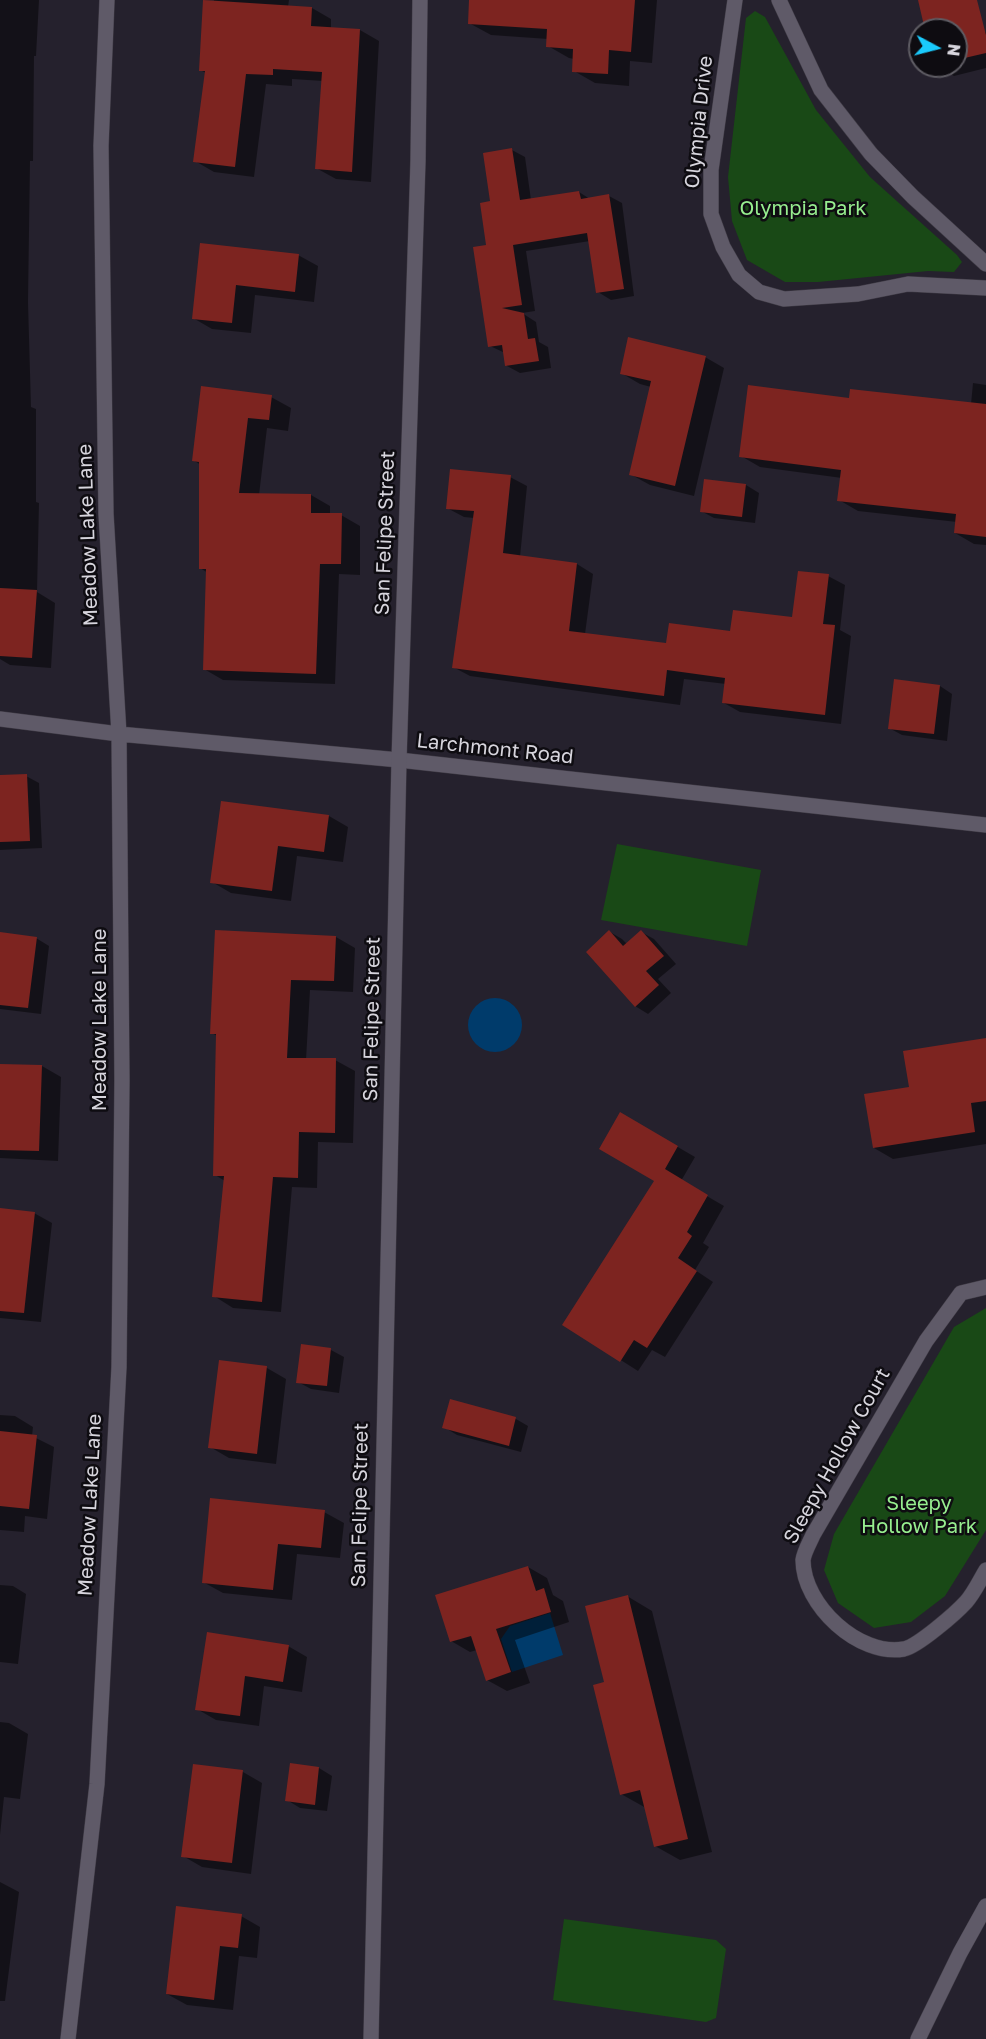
<!DOCTYPE html>
<html>
<head>
<meta charset="utf-8">
<style>
	body { margin:0 }
	#map { position:relative; width:986px; height:2039px; overflow:hidden; background:#25212d; font-family:"Golos Text",sans-serif }
	canvas { display:block }
	.north { position:absolute; left:908px; top:18px; width:60px; height:60px; box-sizing:border-box; background:#0e0c11; border:2px solid #5e5c63; border-radius:50%; rotate:97deg; font-size:16px; font-weight:700; line-height:24px; text-align:center; color:#d7d5dd }
	.north::after { content:''; display:block; margin:auto; width:21px; height:27px; background:#1acafc; clip-path:polygon(50% 0,100% 100%,50% 72%,0 100%) }
</style>
</head>
<body>
<div id="map">
<canvas width="986" height="2039"></canvas>
<div class="north">N</div>
</div>
<script>
const ctx = document.querySelector('canvas').getContext('2d');
ctx.lineJoin = 'round';
function fill(path, color) { ctx.fillStyle = color; ctx.fill(path, 'evenodd'); }
function trace(path, color, width, dash) { ctx.strokeStyle = color; ctx.lineWidth = width; ctx.lineCap = dash ? 'butt' : 'round'; ctx.setLineDash(dash || []); ctx.stroke(path); }
function label(font, color, halo, rows, align = 'center') {
  ctx.font = font + ' "Golos Text",sans-serif'; ctx.lineWidth = 5; ctx.setLineDash([]); ctx.textBaseline = 'middle'; ctx.strokeStyle = halo; ctx.fillStyle = color; for (const [text, x, y, turn = 0] of rows) {
    ctx.save(); ctx.translate(x, y); ctx.rotate((+turn || 0) * Math.PI / 180); ctx.textAlign = isNaN(turn) ? turn : align; if (halo) ctx.strokeText(text, 0, 0); ctx.fillText(text, 0, 0); ctx.restore();
  }
}
fill(new Path2D(`
	M 755,11 L 765,17 L 816,110 L 870,177 L 957,255 L 962,262 L 954,272 L 928,271 L 818,282 L 785,282 L 747,260 L 732,221 L 728,177 L 746,18 Z
	M 617,844 L 761,870 L 747,946 L 601,920 Z
	M 986,1308 L 986,1530 L 945,1596 L 911,1622 L 874,1628 L 838,1603 L 824,1570 L 834,1534 L 954,1327 Z
	M 564,1919 L 716,1940 L 726,1949 L 716,2018 L 706,2022 L 553,2000 Z`), '#194916');
fill(new Path2D(`
	M468 1025a27 27 0 1 1 54 0a27 27 0 1 1-54 0Z
	M 550,1613 L 563,1655 L 512,1672 L 501,1639 L 510,1626 Z`), '#003b6b');
fill(new Path2D(`
	M 0,0 L 39,0 L 36,56 L 34,56 L 33,161 L 30,161 L 28,302 L 31,407 L 36,409 L 36,502 L 39,503 L 37,592 L 55,603 L 51,668 L 10,665 L 0,659 Z
	M 214,0 L 289,0 L 288,7 L 312,8 L 331,19 L 331,28 L 360,30 L 379,41 L 371,182 L 336,179 L 316,168 L 323,81 L 292,79 L 292,86 L 266,84 L 254,177 L 214,172 L 195,161 L 206,73 L 200,70 Z
	M 471,0 L 657,0 L 652,63 L 630,61 L 629,86 L 595,83 L 574,71 L 574,59 L 569,58 L 548,46 L 548,39 L 491,35 L 469,23 Z
	M 920,0 L 961,0 L 986,33 L 986,68 L 954,76 L 938,66 L 956,66 L 956,30 L 927,30 Z
	M 512,150 L 525,157 L 531,200 L 579,192 L 590,199 L 609,196 L 622,203 L 634,296 L 611,300 L 598,292 L 590,241 L 526,251 L 535,311 L 522,313 L 536,322 L 539,342 L 548,347 L 551,368 L 520,373 L 507,366 L 505,353 L 490,346 L 488,246 L 491,202 Z
	M 201,245 L 298,255 L 318,266 L 314,302 L 255,295 L 251,333 L 212,329 L 193,318 Z
	M 705,357 L 724,368 L 694,496 L 650,485 L 630,474 L 651,387 L 640,384 L 621,373 Z
	M 973,383 L 986,385 L 986,545 L 974,544 L 955,533 L 957,522 L 858,511 L 839,500 L 842,478 L 760,467 L 741,456 L 851,399 L 971,404 Z
	M 271,397 L 291,408 L 288,431 L 267,428 L 259,495 L 311,495 L 330,506 L 330,515 L 341,515 L 360,526 L 360,575 L 339,574 L 335,684 L 223,680 L 204,669 L 208,573 L 200,568 L 201,465 L 193,460 Z
	M 510,477 L 527,486 L 520,557 L 577,564 L 593,574 L 585,634 L 668,644 L 793,619 L 828,576 L 845,585 L 840,630 L 851,636 L 841,724 L 740,712 L 724,703 L 726,684 L 684,679 L 680,705 L 470,676 L 453,667 L 474,518 L 464,517 L 447,508 Z
	M 705,480 L 746,485 L 759,493 L 755,523 L 714,518 L 701,511 Z
	M 940,686 L 952,694 L 947,741 L 902,735 L 889,728 Z
	M 26,776 L 39,783 L 42,848 L 0,850 L 0,777 Z
	M 329,816 L 348,827 L 343,862 L 297,856 L 291,901 L 231,893 L 212,882 Z
	M 610,932 L 622,939 L 627,944 L 641,932 L 654,939 L 676,964 L 658,979 L 671,993 L 648,1014 L 635,1006 Z
	M 0,934 L 36,938 L 49,946 L 41,1014 L 0,1009 Z
	M 336,937 L 355,948 L 353,992 L 310,990 L 306,1060 L 335,1060 L 355,1071 L 353,1143 L 318,1142 L 317,1188 L 292,1187 L 281,1312 L 233,1308 L 214,1296 L 225,1181 L 215,1175 L 217,1036 L 212,1033 Z
	M 986,1039 L 986,1144 L 893,1159 L 874,1148 L 910,1089 Z
	M 0,1065 L 42,1066 L 61,1077 L 58,1161 L 0,1158 Z
	M 621,1114 L 695,1157 L 681,1181 L 724,1206 L 703,1243 L 709,1247 L 695,1270 L 713,1282 L 665,1357 L 652,1350 L 638,1371 L 564,1324 L 656,1181 Z
	M 0,1210 L 34,1213 L 52,1223 L 41,1322 L 0,1318 Z
	M 331,1350 L 344,1357 L 339,1393 L 311,1389 L 298,1382 Z
	M 220,1362 L 267,1368 L 286,1379 L 276,1464 L 229,1458 L 210,1447 Z
	M 0,1415 L 15,1416 L 33,1427 L 32,1436 L 54,1447 L 47,1519 L 25,1516 L 24,1532 L 0,1530 Z
	M 516,1419 L 528,1426 L 521,1452 L 457,1435 L 444,1427 Z
	M 324,1512 L 344,1523 L 340,1558 L 297,1554 L 292,1600 L 223,1593 L 203,1582 Z
	M 528,1567 L 547,1578 L 553,1595 L 563,1601 L 569,1622 L 515,1640 L 530,1683 L 507,1691 L 487,1680 L 477,1650 L 470,1652 L 451,1641 Z
	M 0,1585 L 13,1586 L 26,1594 L 18,1664 L 0,1662 Z
	M 627,1596 L 652,1611 L 712,1852 L 680,1860 L 655,1846 L 646,1808 L 621,1794 L 606,1683 Z
	M 288,1646 L 307,1657 L 302,1692 L 264,1686 L 259,1726 L 216,1720 L 197,1709 Z
	M 0,1722 L 9,1723 L 28,1734 L 20,1799 L 4,1797 L 0,1835 Z
	M 194,1765 L 243,1772 L 262,1783 L 251,1874 L 202,1867 L 183,1856 Z
	M 291,1765 L 319,1768 L 332,1776 L 327,1811 L 300,1808 L 287,1800 Z
	M 0,1882 L 19,1892 L 5,2001 L 0,2001 Z
	M 241,1916 L 260,1927 L 257,1958 L 239,1956 L 233,2010 L 187,2005 L 167,1994 Z`), '#0007');
fill(new Path2D(`
	M 203,0 L 312,7 L 311,26 L 360,29 L 352,172 L 315,169 L 322,72 L 273,69 L 273,75 L 246,74 L 235,167 L 193,162 L 205,71 L 199,71 Z
	M 469,0 L 635,0 L 631,52 L 609,50 L 608,74 L 572,72 L 573,49 L 546,47 L 547,29 L 468,24 Z
	M 918,0 L 977,0 L 986,35 L 986,53 L 956,60 L 956,30 L 925,30 Z
	M 512,148 L 520,200 L 579,191 L 581,199 L 609,194 L 624,289 L 596,293 L 587,233 L 513,245 L 522,305 L 502,308 L 524,313 L 528,339 L 535,338 L 539,361 L 505,366 L 502,345 L 488,347 L 473,247 L 486,245 L 480,203 L 490,201 L 483,153 Z
	M 200,243 L 299,254 L 295,292 L 236,285 L 232,323 L 192,319 Z
	M 628,337 L 706,356 L 675,486 L 629,475 L 651,381 L 620,374 Z
	M 748,385 L 849,398 L 850,389 L 986,404 L 986,537 L 954,533 L 956,514 L 837,501 L 841,470 L 739,457 Z
	M 201,386 L 272,395 L 269,420 L 248,418 L 239,493 L 311,494 L 311,513 L 342,513 L 341,564 L 320,564 L 316,674 L 203,670 L 206,569 L 199,569 L 199,462 L 192,461 Z
	M 450,469 L 511,475 L 503,553 L 577,563 L 569,631 L 666,643 L 669,623 L 730,631 L 733,610 L 792,617 L 798,571 L 829,574 L 823,624 L 835,625 L 825,715 L 722,703 L 725,678 L 667,670 L 664,696 L 452,668 L 474,511 L 446,509 Z
	M 704,479 L 746,484 L 742,517 L 700,512 Z
	M 0,588 L 37,590 L 32,658 L 0,656 Z
	M 894,679 L 940,685 L 934,734 L 888,729 Z
	M 27,774 L 30,841 L 0,842 L 0,775 Z
	M 221,801 L 329,815 L 324,852 L 278,846 L 272,891 L 210,883 Z
	M 215,930 L 336,936 L 334,981 L 291,980 L 287,1058 L 336,1058 L 335,1133 L 299,1132 L 298,1178 L 273,1177 L 262,1302 L 212,1297 L 224,1176 L 213,1176 L 216,1034 L 210,1034 Z
	M 609,930 L 623,946 L 641,930 L 664,956 L 646,971 L 659,985 L 635,1007 L 586,952 Z
	M 0,932 L 37,937 L 28,1008 L 0,1005 Z
	M 986,1038 L 986,1101 L 971,1103 L 975,1132 L 873,1148 L 864,1094 L 909,1087 L 903,1051 Z
	M 0,1064 L 42,1065 L 39,1151 L 0,1150 Z
	M 620,1112 L 678,1146 L 665,1169 L 708,1195 L 687,1232 L 692,1236 L 678,1258 L 697,1271 L 647,1348 L 634,1340 L 620,1362 L 562,1325 L 654,1181 L 599,1149 Z
	M 0,1208 L 35,1212 L 24,1313 L 0,1311 Z
	M 301,1344 L 331,1348 L 327,1386 L 296,1383 Z
	M 219,1360 L 267,1366 L 257,1454 L 208,1448 Z
	M 450,1399 L 516,1417 L 509,1446 L 442,1428 Z
	M 0,1431 L 37,1435 L 29,1509 L 0,1506 Z
	M 210,1498 L 325,1510 L 321,1548 L 278,1544 L 273,1590 L 202,1583 Z
	M 528,1566 L 536,1591 L 544,1588 L 551,1612 L 496,1629 L 511,1672 L 486,1681 L 471,1636 L 450,1642 L 435,1595 Z
	M 628,1595 L 688,1839 L 654,1847 L 640,1790 L 620,1795 L 593,1685 L 604,1682 L 585,1606 Z
	M 207,1632 L 289,1645 L 283,1682 L 245,1676 L 240,1716 L 195,1710 Z
	M 290,1763 L 319,1767 L 315,1805 L 285,1801 Z
	M 193,1764 L 243,1770 L 232,1863 L 181,1857 Z
	M 176,1906 L 242,1914 L 238,1948 L 220,1946 L 214,2000 L 166,1994 Z`), '#7d2420');
const street = new Path2D(`
	M 735,0 L 711,170 L 711,214 L 723,247 L 739,275 L 759,292 L 784,299 L 858,294 L 908,284 L 986,288
	M 779,0 L 821,90 L 871,154 L 913,197 L 986,264
	M 0,719 L 119,734 L 399,760 L 986,825
	M 986,1287 L 961,1293 L 926,1341 L 813,1535 C 810,1542 804,1552 803,1560 C 803,1605 859,1657 904,1649 C 918,1646 956,1613 966,1602 C 974,1593 980,1580 986,1570
	M 68,2039 L 97,1784 L 119,1367 L 122,1081 L 119,734 L 106,514 L 101,146 L 107,0
	M 918,2039 L 960,1953 L 986,1906`);
const secondary = new Path2D(`
	M 371,2039 L 399,760 L 418,161 L 420,0`);
trace(street, '#3f3b45', 16);
trace(secondary, '#3f3b45', 16);
trace(street, '#5f5a68', 15);
trace(secondary, '#5f5a68', 15);
label('20px', '#d7d5dd', '#0e0c11', [
	["Olympia Drive",699,122,-84],
	["San Felipe Street",385,533,-88],
	["Meadow Lake Lane",88,535,-92],
	["Larchmont Road",495,749,6],
	["San Felipe Street",372,1019,-89],
	["Meadow Lake Lane",100,1020,-90],
	["Sleepy Hollow Court",837,1456,-61],
	["Meadow Lake Lane",90,1505,-87],
	["San Felipe Street",360,1505,-89]
]);
label('20px', '#97ee8f', '#0e0c11', [
	["Olympia Park",803,209],
	["Sleepy",919,1504],
	["Hollow Park",919,1527]
]);
</script>
</body>
</html>
